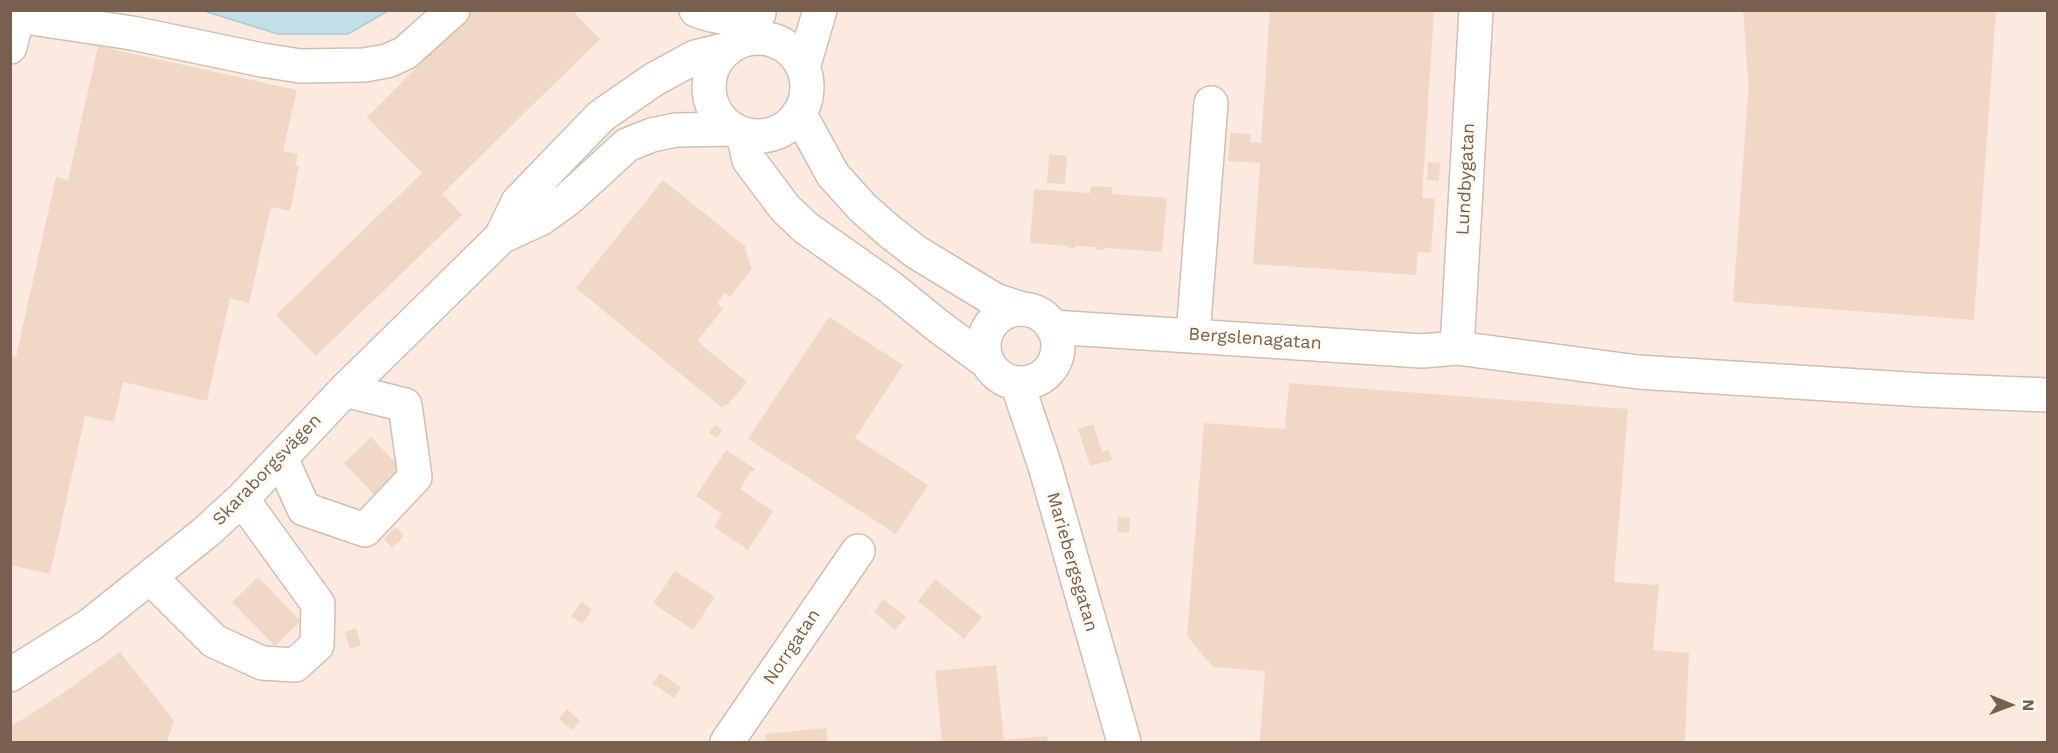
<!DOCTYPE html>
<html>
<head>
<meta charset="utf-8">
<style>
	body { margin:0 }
	#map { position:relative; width:2058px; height:753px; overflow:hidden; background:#fcf7ec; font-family:"Work Sans",sans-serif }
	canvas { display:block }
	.frame { position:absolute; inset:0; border:12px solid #785f4f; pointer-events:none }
	.north { position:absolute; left:1980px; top:675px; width:60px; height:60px; -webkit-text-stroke:4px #fefbf3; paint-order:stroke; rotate:91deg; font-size:16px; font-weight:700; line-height:24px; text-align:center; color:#785f4f }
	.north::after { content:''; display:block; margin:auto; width:21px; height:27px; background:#785f4f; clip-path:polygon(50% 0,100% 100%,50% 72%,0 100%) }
</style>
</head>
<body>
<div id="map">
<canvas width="2058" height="753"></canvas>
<div class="frame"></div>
<div class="north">N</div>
</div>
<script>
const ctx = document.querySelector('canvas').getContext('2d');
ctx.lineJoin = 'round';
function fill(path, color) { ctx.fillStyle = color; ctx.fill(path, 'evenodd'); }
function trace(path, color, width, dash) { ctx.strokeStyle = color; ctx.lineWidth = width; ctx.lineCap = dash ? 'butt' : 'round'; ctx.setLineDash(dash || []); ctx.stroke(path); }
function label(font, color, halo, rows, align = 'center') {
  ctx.font = font + ' "Work Sans",sans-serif'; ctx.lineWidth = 6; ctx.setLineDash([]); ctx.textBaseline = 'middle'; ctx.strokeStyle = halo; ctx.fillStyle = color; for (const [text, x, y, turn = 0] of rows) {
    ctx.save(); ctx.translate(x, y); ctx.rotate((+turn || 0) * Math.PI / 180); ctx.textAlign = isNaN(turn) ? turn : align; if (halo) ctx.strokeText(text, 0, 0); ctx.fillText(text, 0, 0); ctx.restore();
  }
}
fill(new Path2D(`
	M 388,10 L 2047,11 L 2047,742 L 11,742 L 10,11 L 204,11 L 278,34 L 384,14 Z`), '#fceae1');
const water = new Path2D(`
	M 204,11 L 388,11 L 348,34 L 278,34 Z`);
fill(water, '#c1dfe6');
trace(water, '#a7ced7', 1.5);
fill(new Path2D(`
	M 474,10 L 572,10 L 600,39 L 442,194 L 462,215 L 316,356 L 276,315 L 422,173 L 367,117 Z
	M 1270,10 L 1434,10 L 1422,198 L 1435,199 L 1431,253 L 1418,252 L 1416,275 L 1253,264 L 1260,163 L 1228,161 L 1230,133 L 1251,134 L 1250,142 L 1261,143 Z
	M 1743,10 L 1996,10 L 1974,320 L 1733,302 L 1748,94 L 1749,94 Z
	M 98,46 L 297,90 L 283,151 L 298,154 L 295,165 L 299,166 L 290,211 L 271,207 L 249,303 L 230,298 L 207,401 L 123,382 L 114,422 L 85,416 L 50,574 L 10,565 L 10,355 L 16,357 L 56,177 L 68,180 Z
	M 1049,154 L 1067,156 L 1065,184 L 1047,183 Z
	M 1428,162 L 1440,163 L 1439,181 L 1427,180 Z
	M 663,180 L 746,247 L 745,249 L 752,269 L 730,297 L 725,293 L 717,303 L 723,309 L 697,341 L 747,382 L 728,404 L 721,407 L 576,288 Z
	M 1091,186 L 1112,187 L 1112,194 L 1167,198 L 1162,252 L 1104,248 L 1104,250 L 1096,250 L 1097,247 L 1075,246 L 1075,248 L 1068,248 L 1068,246 L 1030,243 L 1034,189 L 1090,193 Z
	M 829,317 L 903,365 L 855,438 L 928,485 L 896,534 L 748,439 Z
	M 1289,383 L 1628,409 L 1614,582 L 1659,585 L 1653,650 L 1689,653 L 1685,742 L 1260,742 L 1265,671 L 1213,667 L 1187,636 L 1204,423 L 1285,429 Z
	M 1093,424 L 1102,452 L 1109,449 L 1112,460 L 1090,466 L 1078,429 Z
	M 715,425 L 722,430 L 717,438 L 709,433 Z
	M 371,437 L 407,475 L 380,501 L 344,463 Z
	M 726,450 L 755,469 L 752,472 L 751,471 L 740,489 L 773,511 L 748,550 L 714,527 L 722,514 L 696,496 Z
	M 1118,517 L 1130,518 L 1129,533 L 1117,532 Z
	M 396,527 L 404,536 L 392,548 L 384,539 Z
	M 675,571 L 715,597 L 693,630 L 653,603 Z
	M 258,577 L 301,621 L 275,646 L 232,602 Z
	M 935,579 L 982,617 L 964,639 L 918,601 Z
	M 883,599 L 906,617 L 895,630 L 874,612 Z
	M 582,602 L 592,610 L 582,624 L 571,616 Z
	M 356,628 L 361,645 L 350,649 L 345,632 Z
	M 120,652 L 174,721 L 167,742 L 10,742 L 10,727 L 56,698 Z
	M 996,665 L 1004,740 L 1047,736 L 1048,742 L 942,742 L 935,671 Z
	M 660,673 L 681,687 L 674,698 L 652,683 Z
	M 567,709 L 580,721 L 572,730 L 559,719 Z
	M 826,728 L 828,742 L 766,742 L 765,734 Z`), '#f1d8c5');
const minor = new Path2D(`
	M 696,10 C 720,20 734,18 759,13
	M 18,16 L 132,33 L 262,60 L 300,66 L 364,65 L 387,61 L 405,53 L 453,10
	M709 87a49 49 0 1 1 98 0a49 49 0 1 1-98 0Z
	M 10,47 L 19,10
	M 803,68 L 820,10
	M 799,113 L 833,175 L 863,208 L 889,231 L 916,252 L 995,300 L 1022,309
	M 743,134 L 749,160 L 785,208 L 806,228 L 890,287 L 938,326 L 987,362
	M 501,237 L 518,202 L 601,116 L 653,80 L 695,57 L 728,49
	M984 346a37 37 0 1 1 74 0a37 37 0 1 1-74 0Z
	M 1052,327 L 1422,351 L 1457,348 L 1638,372 L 1923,390 L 2048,395
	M 1193,335 L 1211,103
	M 1457,348 L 1476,10
	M 1017,383 L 1045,466 L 1124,742
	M 281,458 L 304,509 L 365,530 L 415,477 L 405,405 L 345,390
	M 151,578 L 214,641 L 262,663 L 295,665 L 317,645 L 318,604 L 242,499
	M 10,675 L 90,625 L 206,532 L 242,499 L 345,390 L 501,237 L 540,219 L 568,199 L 627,145 L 652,135 L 676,130 L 733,129
	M 727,742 L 858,551`);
trace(minor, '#cfc0b1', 36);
trace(minor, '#fff', 33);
label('18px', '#785f4f', '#fefbf3', [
	["Lundbygatan",1466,179,-87],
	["Bergslenagatan",1255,339,4],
	["Skaraborgsvägen",267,470,-46],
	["Mariebergsgatan",1072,562,74],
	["Norrgatan",792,647,-56]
]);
</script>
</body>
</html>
